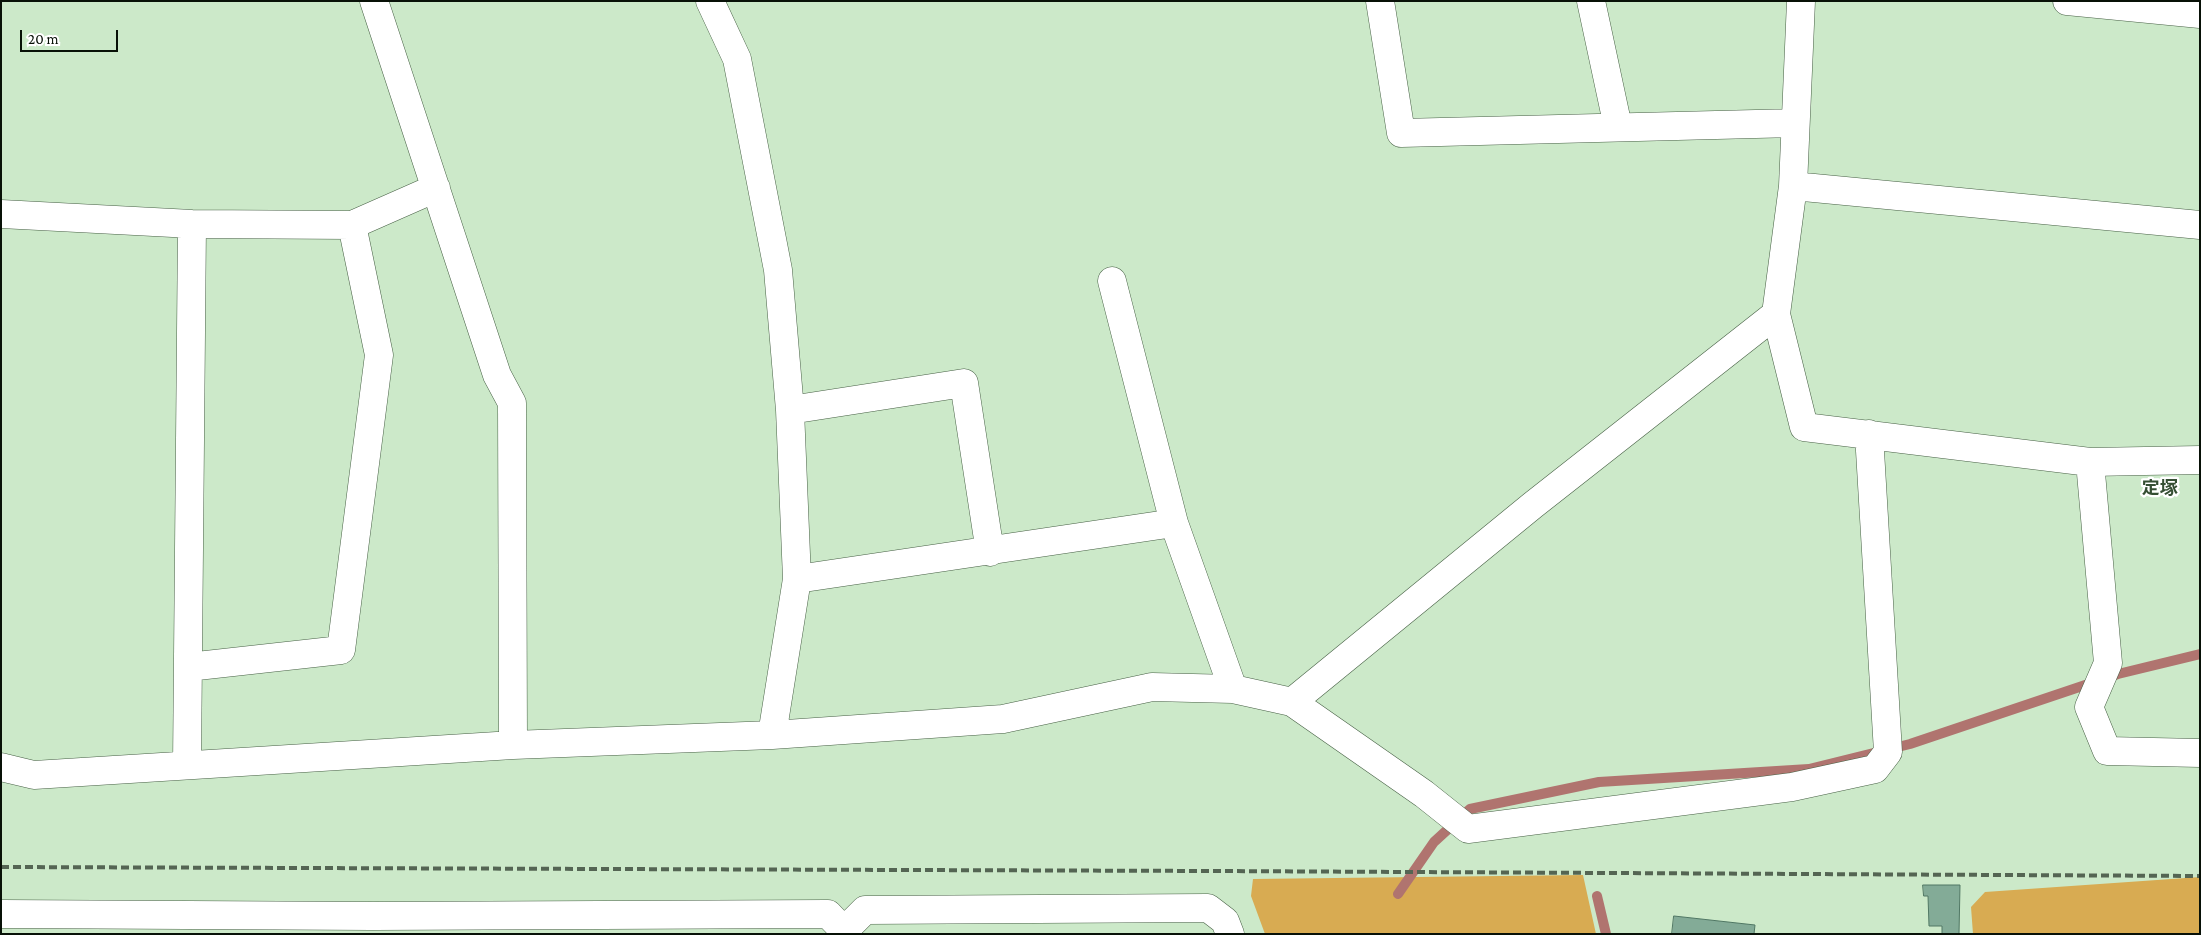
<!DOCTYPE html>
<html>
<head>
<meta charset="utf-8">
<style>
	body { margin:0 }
	#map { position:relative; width:2201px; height:935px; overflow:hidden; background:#cce9c9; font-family:"Crimson Pro",serif }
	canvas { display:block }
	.frame { position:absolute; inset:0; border:2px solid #081107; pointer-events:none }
	.scale { position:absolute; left:20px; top:30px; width:98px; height:22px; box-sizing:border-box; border:2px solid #081107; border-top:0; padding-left:6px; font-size:15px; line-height:18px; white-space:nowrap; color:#081107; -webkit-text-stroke:4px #fff; paint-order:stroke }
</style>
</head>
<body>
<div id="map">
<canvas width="2201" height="935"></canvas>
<div class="frame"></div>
<div class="scale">20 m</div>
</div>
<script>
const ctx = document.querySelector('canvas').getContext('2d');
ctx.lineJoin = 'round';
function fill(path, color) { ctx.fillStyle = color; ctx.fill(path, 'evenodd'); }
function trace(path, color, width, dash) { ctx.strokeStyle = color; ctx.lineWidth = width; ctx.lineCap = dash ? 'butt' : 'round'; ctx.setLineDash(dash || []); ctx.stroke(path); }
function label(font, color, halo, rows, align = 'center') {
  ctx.font = font + ' "Crimson Pro","Noto Sans JP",serif'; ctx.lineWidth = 4.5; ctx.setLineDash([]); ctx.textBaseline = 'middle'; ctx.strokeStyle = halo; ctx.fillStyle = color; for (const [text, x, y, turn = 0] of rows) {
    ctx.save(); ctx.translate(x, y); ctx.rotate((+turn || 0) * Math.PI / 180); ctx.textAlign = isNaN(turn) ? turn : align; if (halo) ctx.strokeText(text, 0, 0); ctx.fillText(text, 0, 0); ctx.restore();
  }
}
fill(new Path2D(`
	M 1583,875 L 1596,934 L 1265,934 L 1251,896 L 1253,879 Z
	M 2200,877 L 2200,934 L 1973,934 L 1971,907 L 1985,892 Z`), '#d8ab52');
trace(new Path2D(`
	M 1398,894 L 1434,842 L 1470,809 L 1599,782 L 1809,769 L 1910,744 L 2118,674 L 2200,654
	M 1597,896 L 1606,934`), '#b0746f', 10);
const building = new Path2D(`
	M 1923,885 L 1960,885 L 1959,934 L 1942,934 L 1942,926 L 1929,926 L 1928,896 L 1924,896 Z
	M 1674,916 L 1755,925 L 1754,934 L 1672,934 Z`);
fill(building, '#83ab97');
trace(building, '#507764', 1);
const minor = new Path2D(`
	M 374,1 L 497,375 L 512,403 L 513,745
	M 710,1 L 737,59 L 778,270 L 790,410 L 797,579 L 772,735
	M 1380,1 L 1401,133 L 1795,123
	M 1591,1 L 1618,127
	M 2067,1 L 2200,14
	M 1793,186 L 2200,225
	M 1,214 L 192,224 L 352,225 L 436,188
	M 1112,281 L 1174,523
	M 1776,314 L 1804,427 L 2090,462 L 2200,460
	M 790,410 L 964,383 L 990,552
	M 2090,462 L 2108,663 L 2089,707 L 2107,751 L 2200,753
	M 797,579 L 1174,523 L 1233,689
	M 188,667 L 341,650 L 379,355 L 352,225
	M 1292,702 L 1424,794 L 1468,829 L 1792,787 L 1875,769 L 1888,752 L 1869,434
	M 187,765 L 192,224
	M 1,767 L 34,775 L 513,745 L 772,735 L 1003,719 L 1152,687 L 1233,689 L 1292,702 L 1533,505 L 1776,314 L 1793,186 L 1801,1
	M 1,914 L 373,916 L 828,914 L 847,934
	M 844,931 L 865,910 L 1208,908 L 1225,921 L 1230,934`);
trace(minor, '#476045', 29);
trace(minor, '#fff', 28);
trace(new Path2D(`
	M 1,867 L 1214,871 L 2200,876`), '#546553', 4, [8, 4]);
label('bold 18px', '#354e33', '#fff', [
	["定塚",2160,488]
]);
</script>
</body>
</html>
